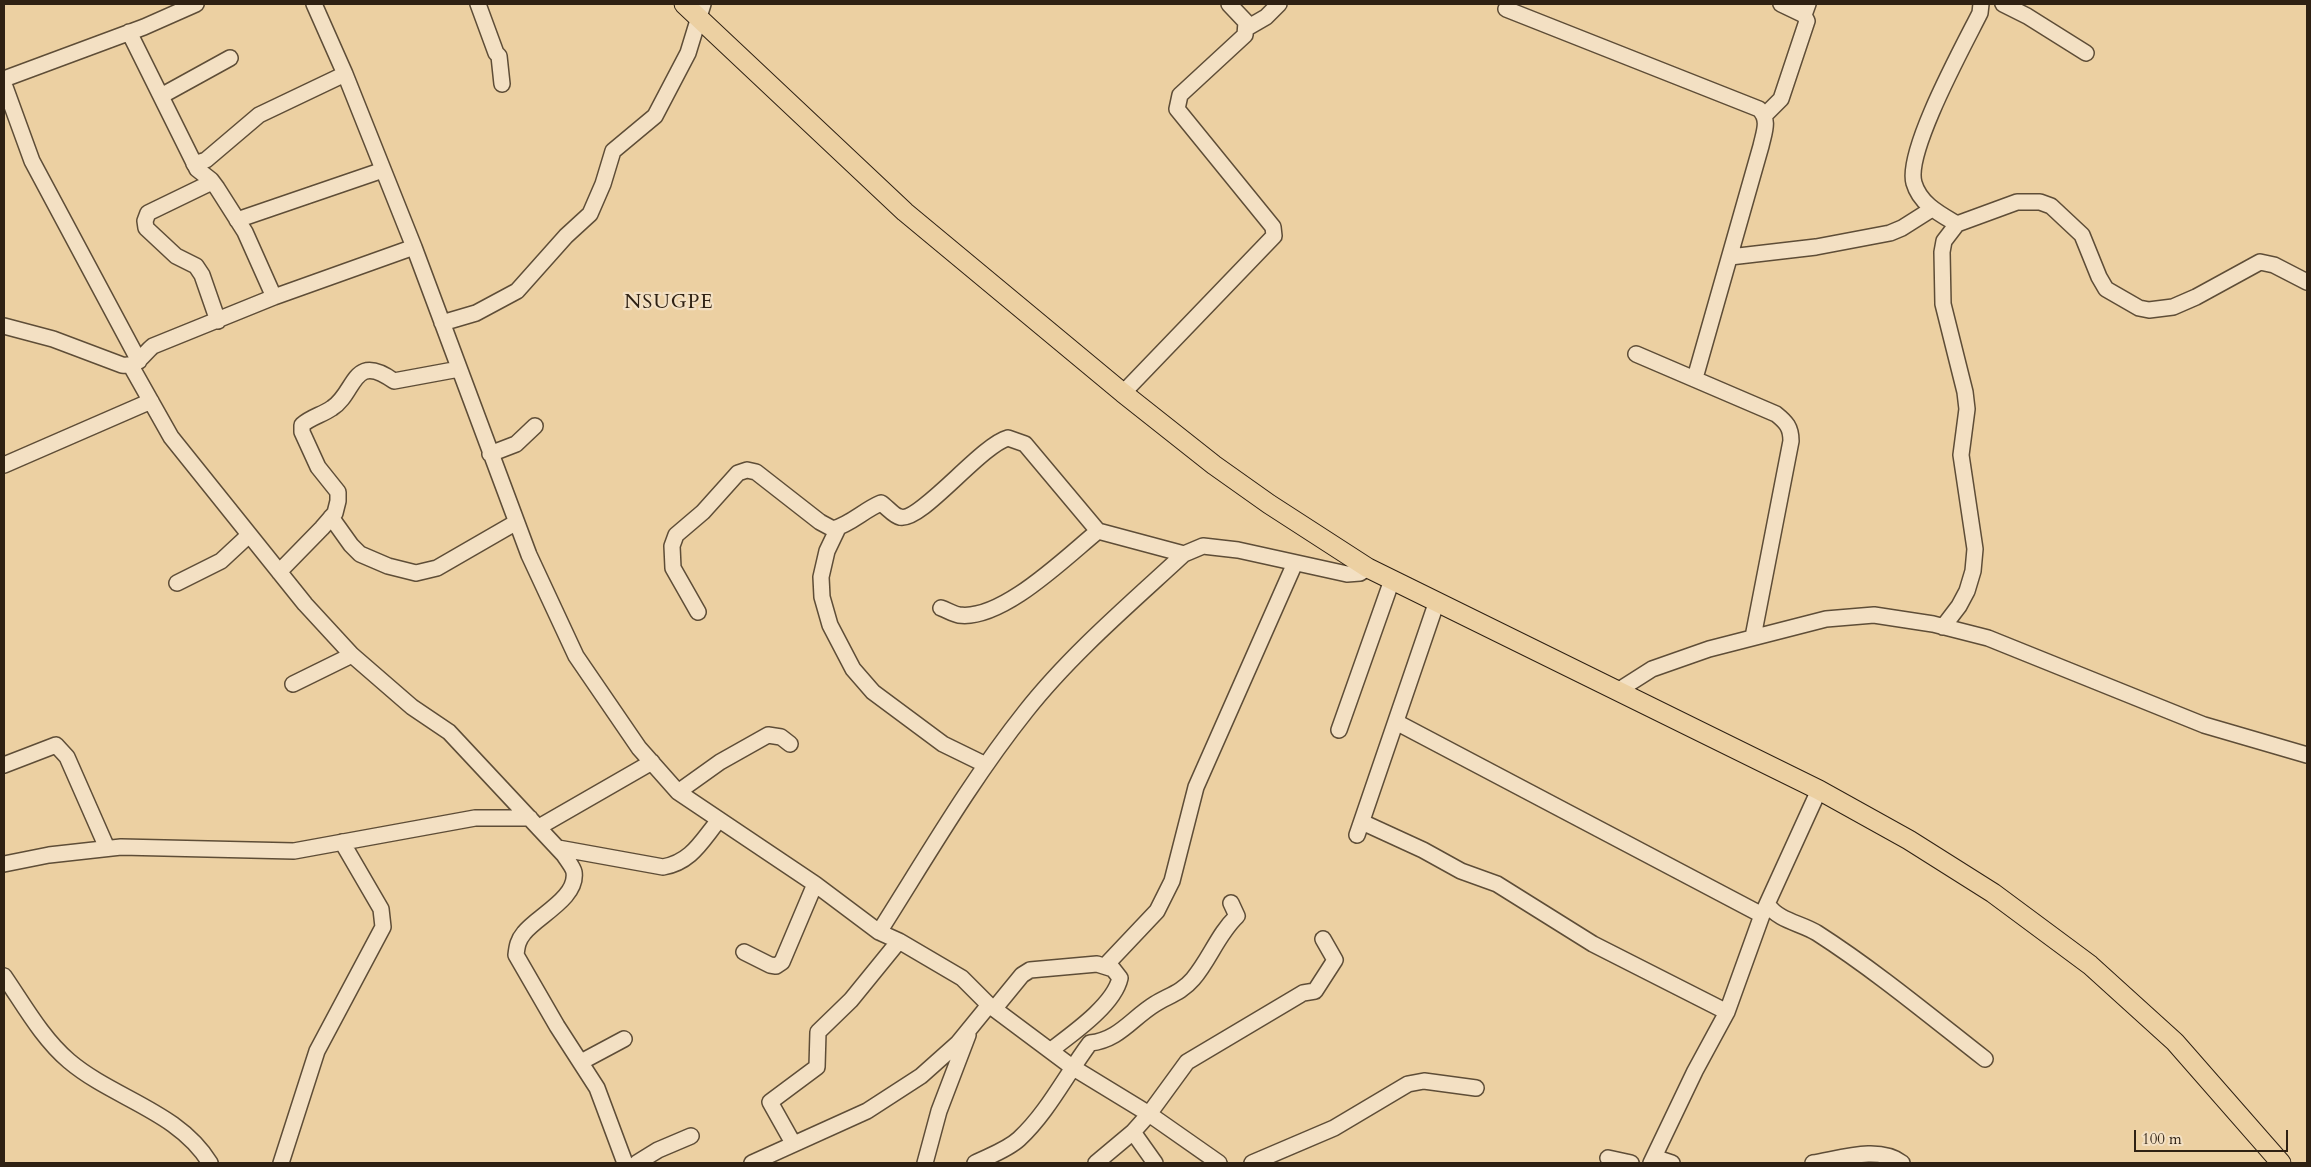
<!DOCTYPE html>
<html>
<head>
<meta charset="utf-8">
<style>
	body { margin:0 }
	#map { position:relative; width:2311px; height:1167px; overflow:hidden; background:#ecd0a2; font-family:Cardo,serif }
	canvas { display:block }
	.frame { position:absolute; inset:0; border:5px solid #2f2113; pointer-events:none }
	.scale { position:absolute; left:2134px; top:1130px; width:154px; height:22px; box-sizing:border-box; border:2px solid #2f2113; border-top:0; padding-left:6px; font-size:15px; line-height:18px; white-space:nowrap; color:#2f2113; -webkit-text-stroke:4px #f3e0c3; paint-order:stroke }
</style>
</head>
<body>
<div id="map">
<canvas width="2311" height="1167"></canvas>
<div class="frame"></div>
<div class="scale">100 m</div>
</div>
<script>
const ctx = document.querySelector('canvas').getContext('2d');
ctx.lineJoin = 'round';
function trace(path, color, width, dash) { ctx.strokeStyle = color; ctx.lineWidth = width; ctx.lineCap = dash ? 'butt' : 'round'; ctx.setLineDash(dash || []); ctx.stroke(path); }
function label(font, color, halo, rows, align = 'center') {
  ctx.font = font + ' Cardo,serif'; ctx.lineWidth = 4.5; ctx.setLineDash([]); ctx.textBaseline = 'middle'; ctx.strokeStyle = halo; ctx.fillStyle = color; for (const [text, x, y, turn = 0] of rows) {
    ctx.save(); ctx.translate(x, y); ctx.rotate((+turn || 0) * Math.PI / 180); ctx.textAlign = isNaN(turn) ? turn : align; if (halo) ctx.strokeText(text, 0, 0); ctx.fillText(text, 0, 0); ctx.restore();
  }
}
const minor = new Path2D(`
	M 314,4 L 345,74 L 414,247 L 529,555 L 576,656 L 639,748 L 678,792 L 815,884 L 879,932 L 899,941 L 962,978 L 989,1005 L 1072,1067 L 1149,1114 L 1219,1163
	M 478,4 L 496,53 L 499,56 L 502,84
	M 1781,4 L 1804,15
	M 2003,4 L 2027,16 L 2086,53
	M 1506,9 L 1759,109 C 1770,120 1764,132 1761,146 L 1695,378
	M 1247,28 L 1266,17 L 1279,4
	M 129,32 L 197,169 L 211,180 L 217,188 L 245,232 L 274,297
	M 4,79 L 144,27 L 196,4
	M 4,84 L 32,161 L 139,361
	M 161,96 L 230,58
	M 1765,115 L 1781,99 L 1807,21 L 1804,15 L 1808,4
	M 194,164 L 206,160 L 259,115 L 345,74
	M 212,182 L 148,213 L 145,221 L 146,228 L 176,256 L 196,266 L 202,275 L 218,321
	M 237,220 L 383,170
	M 1957,224 C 1940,214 1920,204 1914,183 C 1905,152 1964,45 1980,13 L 1981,4
	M 1730,257 L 1816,247 L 1890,233 L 1902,228 L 1932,209
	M 442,323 L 476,313 L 517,291 L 566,236 L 590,214 L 603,184 L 613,151 L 655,116 L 688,53 L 703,4
	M 4,326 L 53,339 L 122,365 C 138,367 142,355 153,346 L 274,297 L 414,247
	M 1636,354 L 1776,414 C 1786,422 1791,427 1791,441 L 1753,637
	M 131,366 L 171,437 L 305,604 L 352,655 L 412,707 L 449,732 L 564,855 C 567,860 573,867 574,872 C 578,898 537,916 524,933 C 518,940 517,946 516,955 L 557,1026 L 597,1088 L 625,1163
	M 1123,393 L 1274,236 L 1273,227 L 1177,109 L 1180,95 L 1245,35 L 1246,22 L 1229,4
	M 490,454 L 516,444 L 535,426
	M 4,465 L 151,401
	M 331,517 L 351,545 L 360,554 L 388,566 L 416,573 L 437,568 L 515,523
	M 838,528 L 827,551 L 821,577 L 822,597 L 830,625 L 853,669 L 873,692 L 943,744 L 986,765
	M 279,572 L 322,528 L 335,513 L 338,501 L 338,492 L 318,467 L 302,432 L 302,425 C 311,417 322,415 332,408 C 356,393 352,351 394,381 L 459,369
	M 177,583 L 221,561 L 249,535
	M 941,608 C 947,610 953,614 959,615 C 1002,621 1066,557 1098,531
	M 698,612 L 673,568 L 672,546 L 676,535 L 703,512 L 738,473 L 747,470 L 756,472 L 820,522 L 833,529 C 851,524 864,510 881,503 C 887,507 894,516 900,517 C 920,523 981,445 1008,438 L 1025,444 L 1098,531 L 1184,554
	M 1943,627 L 1959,606 L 1967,591 L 1973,571 L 1975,549 L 1961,455 L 1967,409 L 1965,392 L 1943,304 L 1942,252 L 1944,241 L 1957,224 L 2017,202 L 2040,202 L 2051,206 L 2082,235 L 2099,277 L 2106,289 L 2139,308 L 2149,310 L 2173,307 L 2196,297 L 2260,262 L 2274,265 L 2307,282
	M 293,684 L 352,655
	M 1619,690 L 1652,669 L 1709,649 L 1826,619 L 1874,615 L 1933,624 L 1988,638 L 2204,725 L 2307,755
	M 1396,722 L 1762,915
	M 1339,730 L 1392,580
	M 4,765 L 56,745 L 67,757 L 107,848
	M 678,792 L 720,762 L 768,735 L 781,737 L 790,744
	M 1362,822 L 1423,850 L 1461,871 L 1497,884 L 1593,944 L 1727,1012
	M 539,827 L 652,762
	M 1357,835 L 1437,601
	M 558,848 L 663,867 C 692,862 702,840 719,820
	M 4,864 L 49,855 L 121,847 L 294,851 L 475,818 L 530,818
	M 1768,905 C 1779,921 1801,923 1817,933 C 1876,971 1930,1016 1985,1059
	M 879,932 C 926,858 971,780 1026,711 C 1070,655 1131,603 1184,554 L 1203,546 L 1238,550 L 1347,574 L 1360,573 L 1368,568
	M 744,952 L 770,965 L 776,966 L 782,962 L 815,884
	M 1105,966 L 1157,911 L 1172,881 L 1196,787 L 1295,563
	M 4,976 C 24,1005 42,1038 69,1061 C 114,1099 178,1111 210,1163
	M 995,1008 L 1022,975 L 1030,970 L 1097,964 L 1113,969 L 1120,978 C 1114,1005 1072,1034 1051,1050
	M 581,1062 L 624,1039
	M 1133,1132 L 1155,1163
	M 793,1143 L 770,1102 L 817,1067 L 818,1032 L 851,1000 L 899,941
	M 1654,1157 L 1672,1163
	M 1608,1158 L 1631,1163
	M 281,1163 L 317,1051 L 383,927 L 381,909 L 342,842
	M 637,1163 L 658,1150 L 691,1136
	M 752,1163 L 867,1111 L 921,1076 L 958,1043 L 989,1005
	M 925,1163 L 939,1111 L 968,1035
	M 975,1163 C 989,1156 1007,1150 1019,1139 C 1048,1112 1066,1075 1090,1043 C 1119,1040 1132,1018 1155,1004 C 1168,996 1182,992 1193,979 C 1210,959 1218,934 1237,916 L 1231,903
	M 1096,1163 L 1133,1132 L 1149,1114 L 1187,1062 L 1303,993 L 1315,991 L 1335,960 L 1323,939
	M 1252,1163 L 1334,1128 L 1408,1084 L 1424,1081 L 1476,1088
	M 1651,1163 L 1695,1071 L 1727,1012 L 1762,915 L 1819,790
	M 1813,1163 C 1839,1159 1879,1145 1902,1163`);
const major = new Path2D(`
	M 684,4 L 905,212 L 1123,393 L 1214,465 L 1269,504 L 1368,568 L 1819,790 L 1909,840 L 1993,893 L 2090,965 L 2175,1042 L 2281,1163`);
trace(minor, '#5e4d37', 18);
trace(major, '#2f2113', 21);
trace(minor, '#f3e0c3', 15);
trace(major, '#ecd0a2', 19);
ctx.letterSpacing = '1px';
label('20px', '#2f2113', '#f3e0c3', [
	["NSUGPE",669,303]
]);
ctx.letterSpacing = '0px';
</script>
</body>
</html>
